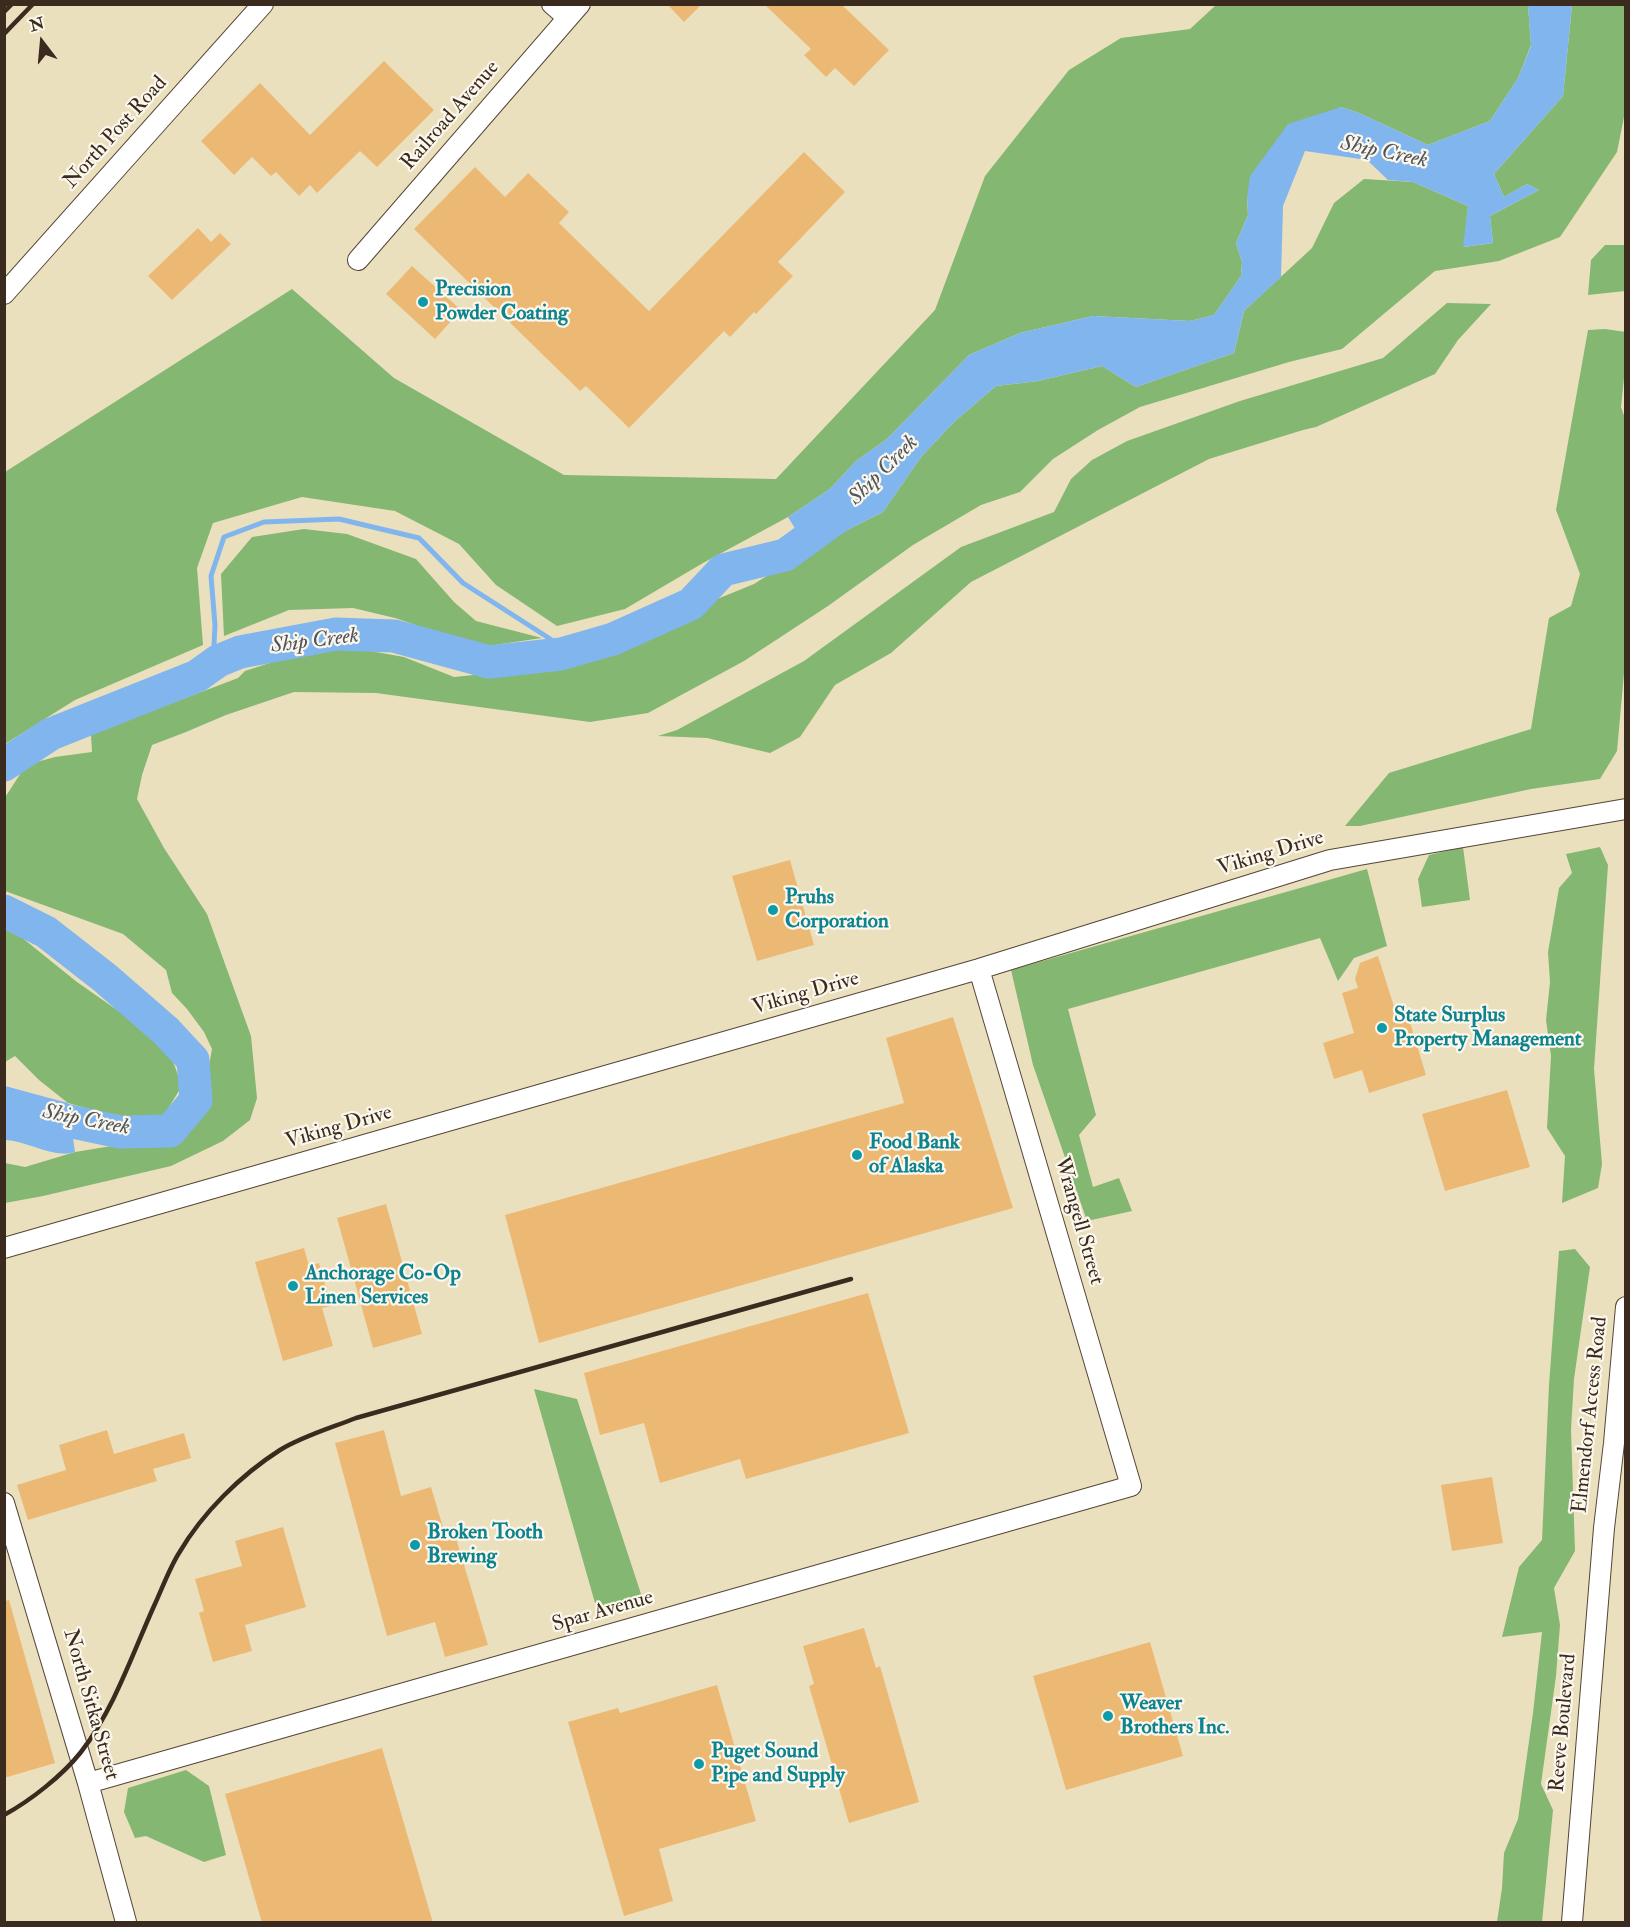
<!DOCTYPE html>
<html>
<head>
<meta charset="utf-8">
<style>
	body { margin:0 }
	#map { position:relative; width:1630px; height:1927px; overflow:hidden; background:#ebe0be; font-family:"IM FELL Double Pica",serif }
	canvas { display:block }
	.frame { position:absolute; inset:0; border:6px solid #3b2a1e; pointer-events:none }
	.north { position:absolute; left:12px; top:12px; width:60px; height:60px; -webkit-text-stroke:4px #fbf7ec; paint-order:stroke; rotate:344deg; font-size:16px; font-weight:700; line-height:24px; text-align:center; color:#3b2a1e }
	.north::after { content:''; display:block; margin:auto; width:21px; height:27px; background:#3b2a1e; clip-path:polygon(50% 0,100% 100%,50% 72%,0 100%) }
</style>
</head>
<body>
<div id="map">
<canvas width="1630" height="1927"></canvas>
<div class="frame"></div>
<div class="north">N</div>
</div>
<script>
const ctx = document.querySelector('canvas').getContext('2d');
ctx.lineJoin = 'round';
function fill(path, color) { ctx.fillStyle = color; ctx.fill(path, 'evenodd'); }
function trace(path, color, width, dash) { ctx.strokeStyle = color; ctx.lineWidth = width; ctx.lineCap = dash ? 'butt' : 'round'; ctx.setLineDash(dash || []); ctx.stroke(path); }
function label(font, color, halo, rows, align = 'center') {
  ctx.font = font + ' "IM FELL Double Pica",serif'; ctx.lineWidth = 4.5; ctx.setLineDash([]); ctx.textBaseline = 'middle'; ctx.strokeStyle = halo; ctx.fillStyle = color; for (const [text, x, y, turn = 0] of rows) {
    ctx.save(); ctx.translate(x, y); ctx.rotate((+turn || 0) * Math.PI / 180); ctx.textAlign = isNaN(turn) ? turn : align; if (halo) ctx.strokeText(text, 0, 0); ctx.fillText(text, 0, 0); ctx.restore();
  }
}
fill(new Path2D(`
	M 1216,5 L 1528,5 L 1531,45 L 1518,78 L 1490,121 L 1428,145 L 1359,113 L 1341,107 L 1247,197 L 1248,215 L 1236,243 L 1242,262 L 1241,276 L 1214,315 L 1190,321 L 1093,316 L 1020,333 L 969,355 L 887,439 L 856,461 L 830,489 L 788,517 L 703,563 L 625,609 L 557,626 L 496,585 L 459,544 L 395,511 L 302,497 L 213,523 L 197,568 L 203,645 L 75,700 L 5,744 L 5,472 L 292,289 L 394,378 L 564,475 L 776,479 L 935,310 L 985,176 L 1069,70 L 1121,38 L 1190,29 Z
	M 1572,5 L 1625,5 L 1625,112 L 1617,152 L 1560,237 L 1499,261 L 1435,271 L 1342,349 L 1289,362 L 1140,407 L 1098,430 L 1053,459 L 1020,492 L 981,505 L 913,545 L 828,606 L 744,661 L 648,713 L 590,722 L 376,693 L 294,692 L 226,715 L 186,732 L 152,745 L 142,775 L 137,799 L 164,848 L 207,914 L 251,1036 L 257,1098 L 250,1120 L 223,1141 L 171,1166 L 43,1196 L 5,1203 L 5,1163 L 25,1167 L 75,1152 L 118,1145 L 160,1142 L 187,1127 L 202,1105 L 212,1049 L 204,1032 L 187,1009 L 172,993 L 166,970 L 123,934 L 5,891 L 4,799 L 26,765 L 55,757 L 92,752 L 91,734 L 238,678 L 245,671 L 288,657 L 348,647 L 404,657 L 454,677 L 543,668 L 636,641 L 705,604 L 754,584 L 808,550 L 883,512 L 921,457 L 954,422 L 996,386 L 1038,381 L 1102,366 L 1136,387 L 1234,353 L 1244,311 L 1312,248 L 1334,203 L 1364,179 L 1413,182 L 1468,206 L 1464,247 L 1493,243 L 1490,216 L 1539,190 L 1527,184 L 1504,197 L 1494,174 L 1563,96 Z
	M 1605,245 L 1625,245 L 1625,291 L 1588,295 L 1591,260 Z
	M 1447,303 L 1491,304 L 1458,340 L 1435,374 L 1316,427 L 1303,430 L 1209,459 L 971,582 L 891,653 L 835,685 L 800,737 L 770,753 L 707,738 L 658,736 L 677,730 L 804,661 L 961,547 L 1054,512 L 1071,479 L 1092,460 L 1127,441 L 1240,401 L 1383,358 Z
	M 1605,329 L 1626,332 L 1625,378 L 1624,378 L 1621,407 L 1626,421 L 1625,662 L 1617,751 L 1600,779 L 1531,789 L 1360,826 L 1345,826 L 1389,773 L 1531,729 L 1549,618 L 1571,606 L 1580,574 L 1556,510 L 1588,330 Z
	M 304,529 L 347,534 L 416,559 L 454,602 L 476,621 L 542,638 L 481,647 L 395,618 L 353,608 L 289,610 L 224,636 L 221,574 L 252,537 Z
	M 1463,847 L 1470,900 L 1422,907 L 1418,879 L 1429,855 Z
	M 1600,847 L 1608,865 L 1594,1069 L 1602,1164 L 1598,1188 L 1562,1203 L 1565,1156 L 1547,1128 L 1551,1056 L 1546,1020 L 1550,982 L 1548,952 L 1559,888 L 1572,873 L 1566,854 Z
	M 1367,869 L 1387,946 L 1354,958 L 1338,981 L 1320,938 L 1068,1009 L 1096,1115 L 1079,1135 L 1093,1187 L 1119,1178 L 1132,1211 L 1087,1221 L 1033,1065 L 1011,970 Z
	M 5,924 L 77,982 L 167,1045 L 182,1086 L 164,1115 L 142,1124 L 68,1103 L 39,1080 L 15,1056 L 5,1062 Z
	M 1575,1249 L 1590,1267 L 1574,1379 L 1571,1430 L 1575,1551 L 1554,1588 L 1560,1625 L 1556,1676 L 1541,1784 L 1553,1810 L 1542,1922 L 1497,1922 L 1502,1888 L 1504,1853 L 1518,1819 L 1533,1713 L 1542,1632 L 1502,1637 L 1519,1567 L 1542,1540 L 1549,1385 L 1559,1251 Z
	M 534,1389 L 577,1399 L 642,1597 L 597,1610 Z
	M 186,1770 L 209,1786 L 226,1855 L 204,1862 L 146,1836 L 135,1838 L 124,1812 L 128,1788 Z`), '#84b772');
fill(new Path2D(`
	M 1528,5 L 1572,5 L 1563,96 L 1494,174 L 1504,197 L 1527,184 L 1539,190 L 1490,216 L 1493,243 L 1463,247 L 1468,206 L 1413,182 L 1388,180 L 1367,160 L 1305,151 L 1283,206 L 1281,277 L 1244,311 L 1234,353 L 1136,387 L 1102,366 L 1038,381 L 996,386 L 954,422 L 921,457 L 883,512 L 808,550 L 788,517 L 830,489 L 856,461 L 887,439 L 969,355 L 1020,333 L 1093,316 L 1190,321 L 1214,315 L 1241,276 L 1242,262 L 1236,243 L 1248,215 L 1247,197 L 1250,176 L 1288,124 L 1341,107 L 1359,113 L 1428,145 L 1490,121 L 1518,78 L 1531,46 Z
	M 5,1086 L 68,1103 L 75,1152 C 52,1159 29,1141 5,1140 Z`), '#80b5ee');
trace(new Path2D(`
	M 213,665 L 215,625 L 211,576 L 224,537 L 264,522 L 339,519 L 419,538 L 463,583 L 569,651`), '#80b5ee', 5);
trace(new Path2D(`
	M 4,765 L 51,734 L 197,676 L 218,661 L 240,652 L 336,634 L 394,636 L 489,662 L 561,654 L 613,639 L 691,604 L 723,570 L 785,555 L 840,515
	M 4,911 L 46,932 L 105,978 L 166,1031 L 193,1060 L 196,1100 L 170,1131 L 120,1132 L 50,1117 L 4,1103`), '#80b5ee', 33);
fill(new Path2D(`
	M 667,4 L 702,4 L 684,22 Z
	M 764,4 L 841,4 L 889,50 L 854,86 L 835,68 L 826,77 L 804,55 L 811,49 Z
	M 384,61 L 434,110 L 377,167 L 360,151 L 317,193 L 310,185 L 299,196 L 276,172 L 271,176 L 252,157 L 234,175 L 201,141 L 260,83 L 310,135 Z
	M 804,152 L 845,192 L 778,262 L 793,276 L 756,314 L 754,312 L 730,337 L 724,331 L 629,428 L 586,386 L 580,391 L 414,229 L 475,167 L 505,197 L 528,173 L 569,212 L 559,223 L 649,311 Z
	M 198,228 L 211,242 L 220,233 L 231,244 L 172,300 L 148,276 Z
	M 412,266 L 461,310 L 435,339 L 386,294 Z
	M 790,860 L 814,945 L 757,961 L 732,876 Z
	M 1378,956 L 1399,1022 L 1409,1019 L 1426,1075 L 1369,1093 L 1362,1070 L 1334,1079 L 1323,1043 L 1354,1033 L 1342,993 L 1358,988 L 1355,979 L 1360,963 Z
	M 953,1017 L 1013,1208 L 539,1343 L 505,1215 L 904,1103 L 886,1038 Z
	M 1507,1090 L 1530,1167 L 1445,1191 L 1422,1114 Z
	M 386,1204 L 422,1334 L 373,1348 L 337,1218 Z
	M 304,1248 L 309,1266 L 319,1263 L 331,1306 L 322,1308 L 333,1346 L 283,1361 L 255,1262 Z
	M 868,1293 L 909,1433 L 746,1479 L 740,1459 L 660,1483 L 644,1423 L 600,1435 L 584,1373 Z
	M 107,1430 L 114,1454 L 184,1433 L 191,1458 L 153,1469 L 157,1481 L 28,1520 L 17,1485 L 66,1470 L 59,1445 Z
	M 384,1430 L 401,1496 L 431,1487 L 447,1541 L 456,1538 L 488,1645 L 445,1657 L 435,1622 L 387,1636 L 335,1443 Z
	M 1492,1477 L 1503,1543 L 1452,1551 L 1441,1485 Z
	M 283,1527 L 306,1607 L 245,1625 L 252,1651 L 213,1662 L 199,1613 L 204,1611 L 195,1579 L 242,1566 L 235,1541 Z
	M 9,1600 L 55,1763 L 4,1778 L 4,1601 Z
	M 864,1628 L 876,1668 L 880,1666 L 919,1802 L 849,1823 L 809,1686 L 814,1684 L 803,1646 Z
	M 1150,1642 L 1183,1756 L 1066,1790 L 1033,1676 Z
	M 717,1685 L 756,1821 L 659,1849 L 673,1901 L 624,1916 L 568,1722 L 618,1708 L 620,1713 Z
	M 382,1748 L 433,1923 L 262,1923 L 225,1794 Z`), '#ecb975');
const minor = new Path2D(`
	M 552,4 L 568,18
	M 358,260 L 580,4
	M 4,294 L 263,4
	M 4,1248 L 979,969 L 1330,860 L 1626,809
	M 4,1503 L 88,1783 L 126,1922
	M 88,1783 L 1131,1486 L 979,969
	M 1572,1922 L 1604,1528 L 1614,1443 L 1626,1307`);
trace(minor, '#554536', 22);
trace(minor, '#fff', 20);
trace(new Path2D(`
	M 4,12 L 12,4
	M 4,34 L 33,4
	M 4,1815 C 30,1801 63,1775 81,1752 C 114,1709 132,1655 154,1606 C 162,1589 169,1569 179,1553 C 203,1512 241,1475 280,1450 C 303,1436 331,1428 356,1418 L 851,1279`), '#3b2a1e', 4.5);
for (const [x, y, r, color] of [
	[423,302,6,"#0f9aa8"],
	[773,910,6,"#0f9aa8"],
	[1382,1028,6,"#0f9aa8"],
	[857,1155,6,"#0f9aa8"],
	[293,1286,6,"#0f9aa8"],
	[415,1545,6,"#0f9aa8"],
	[1108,1716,6,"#0f9aa8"],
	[699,1764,6,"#0f9aa8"]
]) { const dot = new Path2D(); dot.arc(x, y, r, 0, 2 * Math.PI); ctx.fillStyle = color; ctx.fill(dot); trace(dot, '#fbf7ec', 2); }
label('21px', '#3b2a1e', '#fbf7ec', [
	["Railroad Avenue",451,116,-49],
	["North Post Road",116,133,-48],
	["Viking Drive",1271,854,-17],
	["Viking Drive",806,994,-16],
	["Viking Drive",339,1128,-16],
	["Wrangell Street",1078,1221,74],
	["Elmendorf Access Road",1591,1415,-84],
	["Spar Avenue",603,1612,-16],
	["North Sitka Street",90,1705,74],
	["Reeve Boulevard",1564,1723,-85]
]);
label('bold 21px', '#0d838f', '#fbf7ec', [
	["Precision",435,290],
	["Powder Coating",435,314],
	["Pruhs",785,898],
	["Corporation",785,922],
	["State Surplus",1394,1016],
	["Property Management",1394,1040],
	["Food Bank",869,1143],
	["of Alaska",869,1167],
	["Anchorage Co-Op",305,1274],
	["Linen Services",305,1298],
	["Broken Tooth",427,1533],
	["Brewing",427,1557],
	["Weaver",1120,1704],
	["Brothers Inc.",1120,1728],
	["Puget Sound",711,1752],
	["Pipe and Supply",711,1776]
], 'left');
label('italic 22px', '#50545c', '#fbf7ec', [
	["Ship Creek",1384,153,12],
	["Ship Creek",884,471,-45],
	["Ship Creek",315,642,-7],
	["Ship Creek",86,1121,11]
]);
</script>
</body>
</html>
